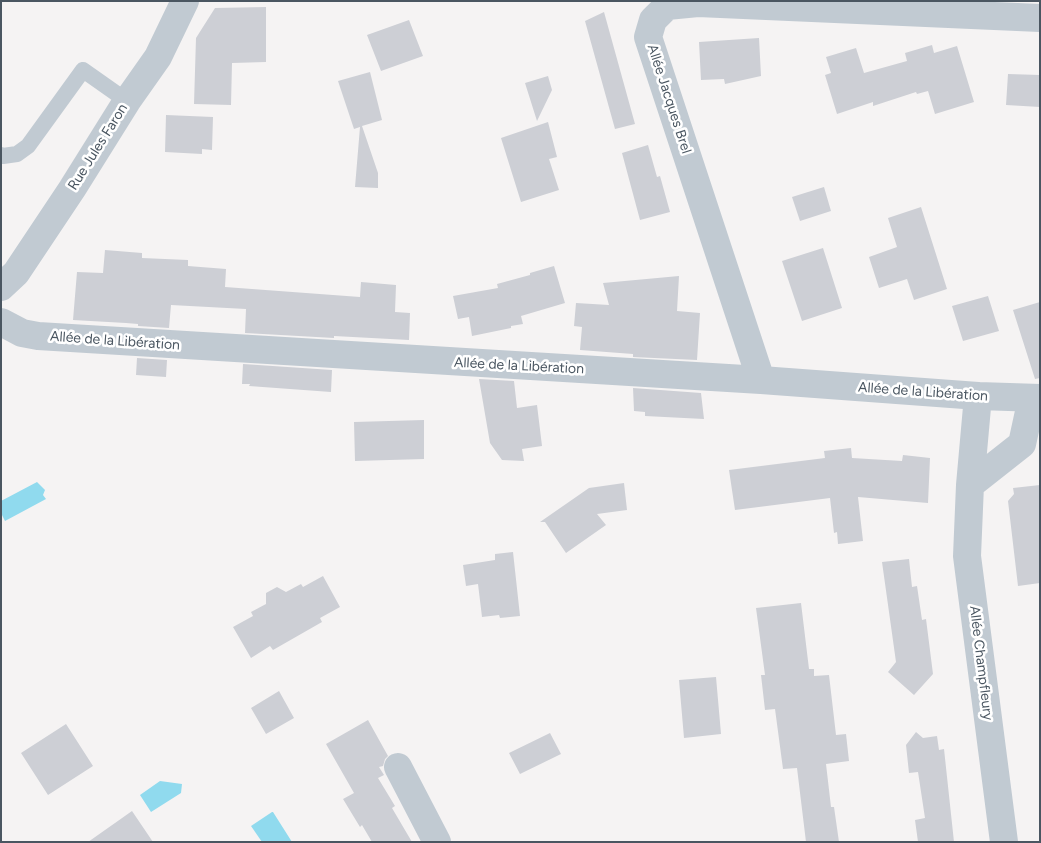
<!DOCTYPE html>
<html>
<head>
<meta charset="utf-8">
<style>
	body { margin:0 }
	#map { position:relative; width:1041px; height:843px; overflow:hidden; background:#f5f3f3; font-family:Figtree,sans-serif }
	canvas { display:block }
	.frame { position:absolute; inset:0; border:2px solid #4a5661; pointer-events:none }
</style>
</head>
<body>
<div id="map">
<canvas width="1041" height="843"></canvas>
<div class="frame"></div>
</div>
<script>
const ctx = document.querySelector('canvas').getContext('2d');
ctx.lineJoin = 'round';
function fill(path, color) { ctx.fillStyle = color; ctx.fill(path, 'evenodd'); }
function trace(path, color, width, dash) { ctx.strokeStyle = color; ctx.lineWidth = width; ctx.lineCap = dash ? 'butt' : 'round'; ctx.setLineDash(dash || []); ctx.stroke(path); }
function label(font, color, halo, rows, align = 'center') {
  ctx.font = font + ' Figtree,sans-serif'; ctx.lineWidth = 5; ctx.setLineDash([]); ctx.textBaseline = 'middle'; ctx.strokeStyle = halo; ctx.fillStyle = color; for (const [text, x, y, turn = 0] of rows) {
    ctx.save(); ctx.translate(x, y); ctx.rotate((+turn || 0) * Math.PI / 180); ctx.textAlign = isNaN(turn) ? turn : align; if (halo) ctx.strokeText(text, 0, 0); ctx.fillText(text, 0, 0); ctx.restore();
  }
}
fill(new Path2D(`
	M 37,482 L 45,490 L 43,495 L 46,499 L 5,521 L 1,513 L 1,501 Z
	M 160,781 L 182,784 L 181,793 L 151,812 L 140,795 Z
	M 272,812 L 273,812 L 292,842 L 262,842 L 251,826 Z`), '#90daee');
fill(new Path2D(`
	M 266,7 L 266,62 L 232,63 L 231,105 L 194,104 L 196,38 L 215,8 Z
	M 604,12 L 635,124 L 615,129 L 585,21 Z
	M 409,20 L 423,56 L 381,71 L 367,35 Z
	M 759,38 L 761,76 L 725,84 L 724,79 L 701,80 L 699,42 Z
	M 932,45 L 934,53 L 957,46 L 974,102 L 935,114 L 928,91 L 917,94 L 916,92 L 873,106 L 873,102 L 837,114 L 825,75 L 831,73 L 826,57 L 856,48 L 864,73 L 907,61 L 905,53 Z
	M 370,72 L 382,120 L 362,126 L 378,173 L 378,188 L 355,187 L 360,127 L 354,129 L 338,81 Z
	M 1008,74 L 1040,75 L 1040,107 L 1006,105 Z
	M 548,76 L 552,90 L 537,121 L 525,83 Z
	M 166,115 L 213,117 L 212,150 L 202,149 L 202,154 L 165,152 Z
	M 548,122 L 557,157 L 549,159 L 559,190 L 521,202 L 501,138 Z
	M 648,145 L 657,177 L 660,176 L 670,212 L 640,220 L 622,153 Z
	M 824,187 L 831,211 L 800,221 L 792,197 Z
	M 921,207 L 947,289 L 914,300 L 907,279 L 879,288 L 869,257 L 897,247 L 888,218 Z
	M 823,248 L 842,308 L 802,321 L 782,261 Z
	M 105,250 L 142,253 L 142,258 L 188,260 L 188,266 L 226,269 L 225,287 L 360,297 L 361,282 L 396,285 L 395,312 L 410,313 L 409,340 L 334,336 L 334,338 L 245,333 L 246,309 L 171,305 L 169,328 L 138,326 L 138,324 L 126,323 L 73,320 L 77,272 L 103,273 Z
	M 554,266 L 565,303 L 521,316 L 523,324 L 511,326 L 511,328 L 472,336 L 469,317 L 458,319 L 453,296 L 498,288 L 497,284 L 530,275 L 530,273 Z
	M 679,276 L 677,311 L 700,313 L 697,360 L 633,357 L 633,354 L 580,350 L 582,327 L 574,326 L 576,303 L 609,305 L 603,283 Z
	M 988,296 L 999,331 L 963,341 L 952,306 Z
	M 1040,302 L 1040,378 L 1035,379 L 1013,310 Z
	M 137,358 L 167,360 L 166,377 L 136,375 Z
	M 243,364 L 332,370 L 331,392 L 249,386 L 250,384 L 242,384 Z
	M 479,379 L 514,381 L 517,408 L 537,405 L 542,446 L 522,449 L 524,461 L 502,460 L 490,443 Z
	M 633,388 L 701,393 L 704,419 L 645,416 L 645,412 L 634,411 Z
	M 424,420 L 424,459 L 355,461 L 354,422 Z
	M 851,448 L 852,458 L 902,461 L 903,455 L 930,458 L 928,503 L 858,497 L 863,541 L 838,544 L 837,532 L 834,533 L 830,498 L 735,510 L 729,470 L 825,458 L 824,451 Z
	M 624,483 L 627,510 L 597,514 L 606,525 L 566,553 L 545,522 L 540,522 L 589,488 Z
	M 1040,485 L 1040,583 L 1018,586 L 1008,501 L 1014,494 L 1013,488 Z
	M 513,552 L 520,616 L 500,618 L 499,615 L 482,617 L 478,584 L 466,586 L 463,565 L 495,560 L 495,554 Z
	M 909,559 L 912,587 L 917,586 L 922,620 L 926,619 L 933,674 L 914,695 L 888,672 L 896,662 L 882,562 Z
	M 323,576 L 340,607 L 320,618 L 322,622 L 273,650 L 270,646 L 251,658 L 233,627 L 253,616 L 251,612 L 266,604 L 266,593 L 277,587 L 286,592 L 301,584 L 303,587 Z
	M 801,603 L 809,669 L 814,669 L 814,676 L 829,675 L 836,735 L 846,734 L 849,761 L 826,764 L 831,807 L 834,807 L 839,842 L 806,842 L 797,768 L 783,769 L 775,709 L 765,710 L 761,675 L 765,675 L 756,608 Z
	M 716,677 L 721,734 L 684,738 L 679,680 Z
	M 279,691 L 294,718 L 266,734 L 251,708 Z
	M 368,720 L 388,756 L 385,759 L 383,766 L 379,767 L 384,775 L 378,778 L 395,806 L 392,808 L 412,842 L 372,842 L 362,825 L 360,827 L 343,799 L 354,793 L 326,744 Z
	M 66,724 L 93,766 L 48,795 L 21,753 Z
	M 916,732 L 923,738 L 937,736 L 939,750 L 944,749 L 954,842 L 918,842 L 915,820 L 925,818 L 918,772 L 909,773 L 906,745 Z
	M 550,733 L 561,754 L 520,774 L 509,753 Z
	M 132,811 L 153,842 L 88,842 L 115,823 Z`), '#cdcfd5');
trace(new Path2D(`
	M 1,155 L 3,156 L 17,154 L 28,146 L 83,70 L 127,101`), '#c1cad2', 16);
trace(new Path2D(`
	M 1,287 L 16,273 L 72,189 L 127,101 L 158,57 L 185,1
	M 1,322 L 22,333 L 38,336 L 761,380 L 978,396 L 1040,398
	M 761,380 L 648,37 L 653,20 L 667,6 L 698,3 L 1040,18
	M 978,396 L 970,485 L 967,556 L 1004,842
	M 970,485 L 1022,444 L 1032,398
	M 398,767 L 437,842`), '#c1cad2', 28);
label('14px', '#4a5661', '#fff', [
	["Allée Jacques Brel",669,99,72],
	["Rue Jules Faron",98,147,-58],
	["Allée de la Libération",115,341,4],
	["Allée de la Libération",519,366,3],
	["Allée de la Libération",923,392,4],
	["Allée Champfleury",981,663,83]
]);
</script>
</body>
</html>
